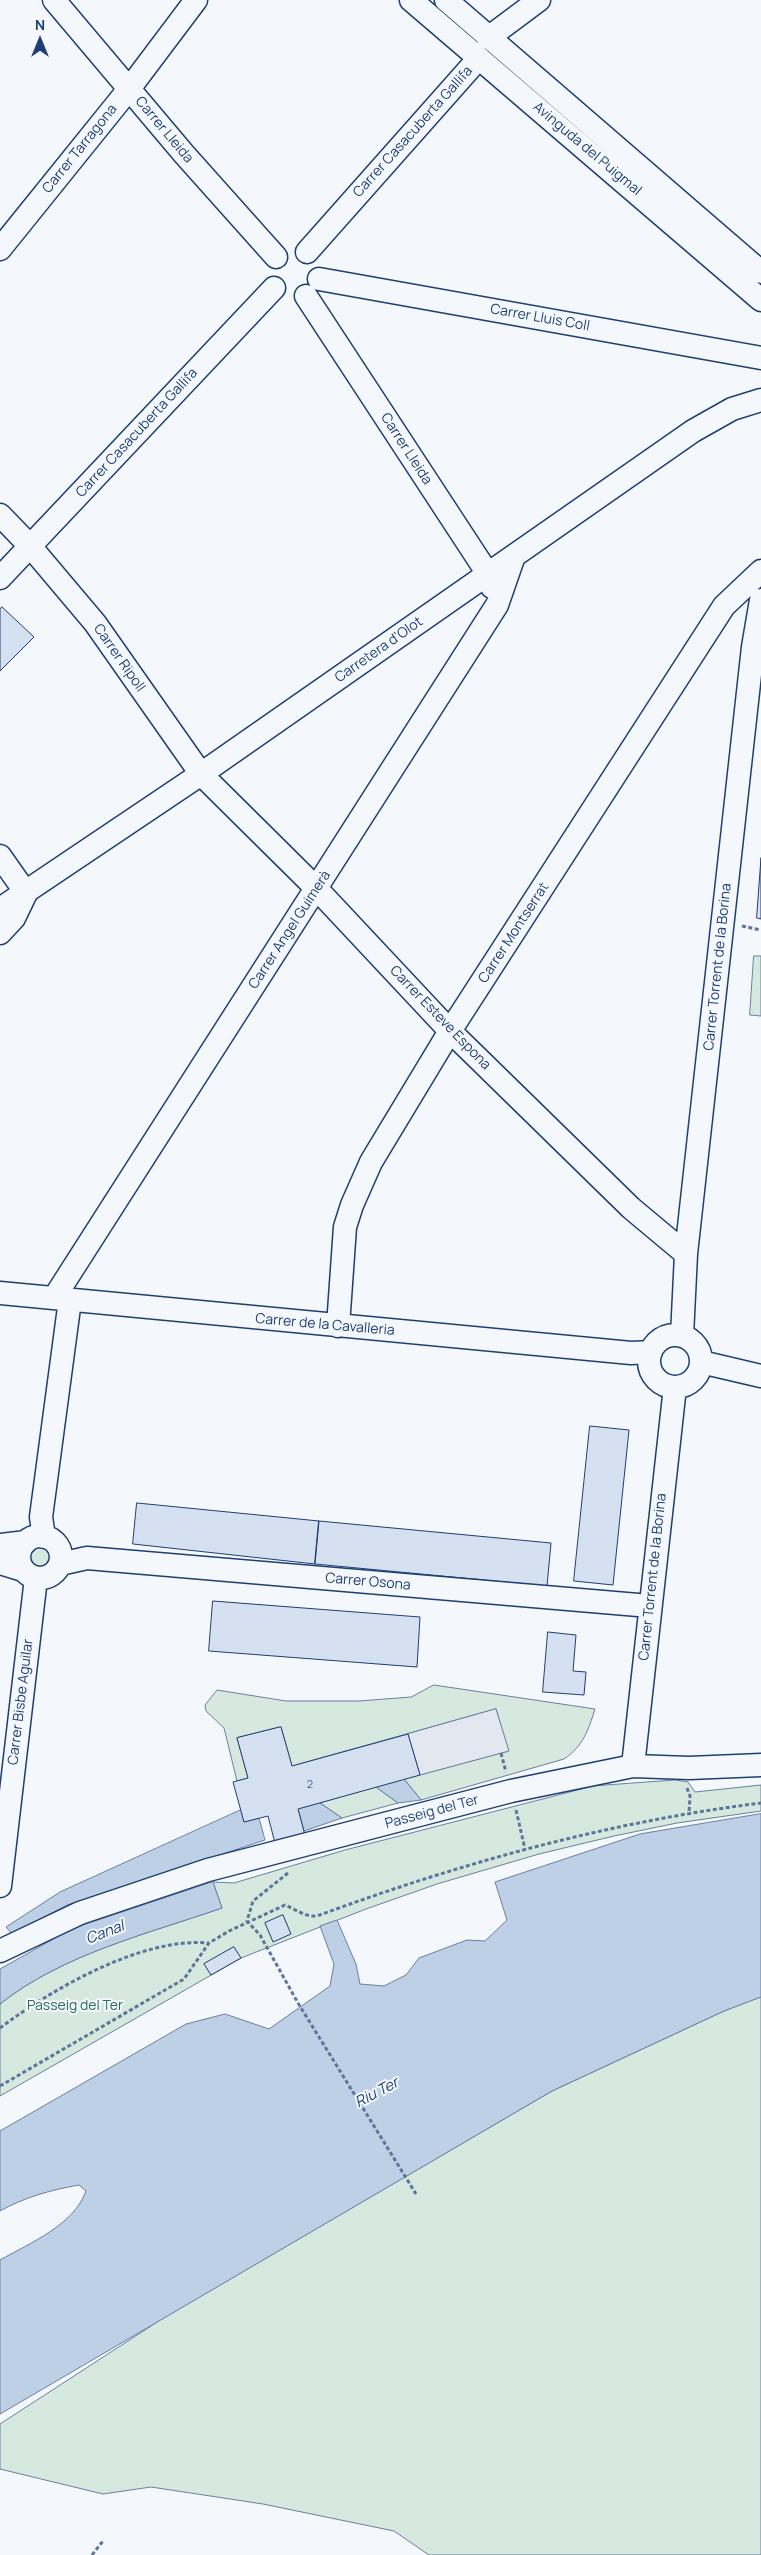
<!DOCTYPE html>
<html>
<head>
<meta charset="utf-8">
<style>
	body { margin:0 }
	#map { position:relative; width:761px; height:2555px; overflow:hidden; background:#f4f7fb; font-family:Manrope,sans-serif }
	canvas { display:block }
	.north { position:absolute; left:15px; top:15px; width:50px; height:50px; -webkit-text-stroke:4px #f4f7fb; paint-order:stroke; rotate:0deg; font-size:14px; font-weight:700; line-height:20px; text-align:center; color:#1d3f73 }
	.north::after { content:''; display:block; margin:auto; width:18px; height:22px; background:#1d3f73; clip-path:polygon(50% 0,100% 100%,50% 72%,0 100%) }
</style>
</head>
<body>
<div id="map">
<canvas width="761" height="2555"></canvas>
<div class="north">N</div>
</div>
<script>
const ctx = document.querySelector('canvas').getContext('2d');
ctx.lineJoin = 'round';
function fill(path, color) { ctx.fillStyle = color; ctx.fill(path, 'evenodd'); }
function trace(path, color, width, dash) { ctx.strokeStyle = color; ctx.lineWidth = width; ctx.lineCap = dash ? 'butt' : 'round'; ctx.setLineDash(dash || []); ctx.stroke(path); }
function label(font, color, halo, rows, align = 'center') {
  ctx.font = font + ' Manrope,sans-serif'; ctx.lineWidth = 4; ctx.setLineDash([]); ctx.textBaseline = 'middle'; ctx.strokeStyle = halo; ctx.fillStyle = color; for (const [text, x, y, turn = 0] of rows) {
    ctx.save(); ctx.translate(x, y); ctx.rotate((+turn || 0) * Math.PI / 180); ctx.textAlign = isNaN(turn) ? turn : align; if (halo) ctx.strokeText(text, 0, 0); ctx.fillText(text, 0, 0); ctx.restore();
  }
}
const green = new Path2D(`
	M 754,956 L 761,956 L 761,1016 L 750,1015 Z
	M29 1557a11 11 0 1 1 22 0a11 11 0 1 1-22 0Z
	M 434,1685 L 595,1709 C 588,1731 583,1746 564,1759 L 421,1800 L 404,1779 L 508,1751 L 496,1709 L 292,1766 L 281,1727 L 237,1738 L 248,1778 L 237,1781 L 224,1728 L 206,1711 L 205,1705 L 217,1690 L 286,1701 L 359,1701 L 411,1697 Z
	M 676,1780 L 688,1782 L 695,1792 L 761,1785 L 761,1811 L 677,1823 L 614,1836 L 539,1854 L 437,1884 L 366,1909 L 241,1958 L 0,2096 L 0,2004 C 63,1954 147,1934 222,1908 L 213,1882 L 234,1883 L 345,1850 L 593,1786 Z
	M 376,1787 L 398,1803 L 342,1818 L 320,1803 Z
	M 761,1997 L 761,2555 L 429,2555 L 394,2531 L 263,2504 L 151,2487 L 103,2494 L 0,2469 L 0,2424 L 168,2315 L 552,2091 L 724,2011 Z`);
fill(green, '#d7e8df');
trace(green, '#687fa3', 1);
const parking = new Path2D(`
	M 496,1709 L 509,1751 L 420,1775 L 408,1734 Z`);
fill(parking, '#e3e8f0');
trace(parking, '#687fa3', 1);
const water = new Path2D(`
	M 404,1779 L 421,1800 L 398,1803 L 376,1787 Z
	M 320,1803 L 342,1818 L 304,1831 L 298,1809 Z
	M 241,1810 L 244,1822 L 259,1818 L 265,1840 L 67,1905 L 12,1934 L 6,1927 L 60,1892 Z
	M 761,1814 L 761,1997 L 724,2011 L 552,2091 L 0,2414 L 0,2260 C 30,2243 74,2225 86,2191 L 79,2185 C 51,2190 25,2197 0,2211 L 0,2131 L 186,2024 L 225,2014 L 269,2029 L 330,1986 L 334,1964 L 320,1926 L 337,1920 L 356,1964 L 360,1984 L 384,1986 L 406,1975 L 419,1958 L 467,1940 L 485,1941 L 507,1920 L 495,1882 L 640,1834 Z
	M 213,1882 L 222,1908 C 147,1934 63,1954 0,2004 L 0,1969 L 71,1929 Z`);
fill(water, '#bed0e5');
trace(water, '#687fa3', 1);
const building = new Path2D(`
	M 2,607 L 34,637 L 0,671 L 0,610 Z
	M 761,858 L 761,919 L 757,918 Z
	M 590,1426 L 629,1430 L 613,1585 L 574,1581 Z
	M 137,1503 L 319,1521 L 315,1564 L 133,1544 Z
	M 319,1521 L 551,1543 L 547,1586 L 315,1564 Z
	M 213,1601 L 420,1617 L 417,1667 L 209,1651 Z
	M 548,1632 L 576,1635 L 573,1671 L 586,1672 L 584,1695 L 543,1692 Z
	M 281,1727 L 292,1766 L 408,1734 L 420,1775 L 298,1809 L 305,1835 L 275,1843 L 268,1816 L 244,1822 L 233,1782 L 248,1778 L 237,1738 Z
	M 283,1915 L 291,1934 L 273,1942 L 265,1923 Z
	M 234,1947 L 241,1958 L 211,1975 L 204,1964 Z`);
fill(building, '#d5e0f0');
trace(building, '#1d3f73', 1);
const minor = new Path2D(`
	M 54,0 L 184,154 L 276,257
	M 411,0 L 761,300
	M 446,0 L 761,272
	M 488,38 L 539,0
	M 0,249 L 129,89 L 196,0
	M 307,252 L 479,58
	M 319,279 L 761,358
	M 306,296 L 488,574 L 492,587
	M 0,515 L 30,546 L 95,623 L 201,774 L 316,888 L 450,1031 L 631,1208 L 686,1254
	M 0,578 L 274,288
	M 0,856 L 26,893 L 14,918 L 0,933
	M 0,909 L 201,774 L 693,431 L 732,409 L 761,400
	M 0,1293 L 631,1353 L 651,1352
	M 54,1298 L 497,605 L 514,556
	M 338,1326 L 345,1227 L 352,1205 L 371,1162 L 450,1031 L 724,606 L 761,571
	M649 1361a26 26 0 1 1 52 0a26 26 0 1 1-52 0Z
	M 682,1336 L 686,1254 L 753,647 L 761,600
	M 701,1362 L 761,1376
	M19 1557a21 21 0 1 1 42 0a21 21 0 1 1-42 0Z
	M 44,1537 L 41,1517 L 70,1300
	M 0,1545 L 26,1542
	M 0,1563 L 23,1570
	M 60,1564 L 87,1558 L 650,1606
	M 633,1766 L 675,1387
	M 0,1886 L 36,1578
	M 0,1951 L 80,1913 L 208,1870 L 511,1791 L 633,1766 L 689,1768 L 761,1765`);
trace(minor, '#1d3f73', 25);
trace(new Path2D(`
	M 742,926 L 761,930
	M 501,1753 L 506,1772
	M 687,1788 L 690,1796 L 689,1812
	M 516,1810 L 525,1849
	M 288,1873 L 253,1901 L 247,1921 L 260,1935 L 298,2003 L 416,2194
	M 0,2028 C 52,1989 142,1937 208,1943
	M 0,2086 L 184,1979 L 209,1943 L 229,1931 L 285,1905 C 297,1910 305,1917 317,1916 C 461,1863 608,1822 761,1803
	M 92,2555 L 103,2541`), '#5e769c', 3, [4, 2.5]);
trace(minor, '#f4f7fb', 22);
label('11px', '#4b6792', null, [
	["2",310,1785]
]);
label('14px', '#1d3f73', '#f4f7fb', [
	["Carrer Lleida",164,130,50],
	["Carrer Casacuberta Gallifa",413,132,-48],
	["Carrer Tarragona",80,149,-51],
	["Avinguda del Puigmal",587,149,40],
	["Carrer Lluis Coll",540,318,10],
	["Carrer Casacuberta Gallifa",137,433,-47],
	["Carrer Lleida",406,449,57],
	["Carretera d'Olot",379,650,-35],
	["Carrer Ripoll",119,658,55],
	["Carrer Angel Guimerà",290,930,-57],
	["Carrer Montserrat",514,933,-57],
	["Carrer Torrent de la Borina",718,967,-84],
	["Carrer Esteve Espona",440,1018,46],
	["Carrer de la Cavalleria",325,1325,5],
	["Carrer Torrent de la Borina",653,1577,-84],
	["Carrer Osona",368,1582,5],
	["Carrer Bisbe Aguilar",21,1702,-83],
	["Passeig del Ter",432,1812,-15]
]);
label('14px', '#2c6c60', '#f4f7fb', [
	["Passeig del Ter",75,2006]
]);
label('italic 15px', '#1d3f73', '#f4f7fb', [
	["Canal",105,1933,-21],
	["Riu Ter",377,2093,-28]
]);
</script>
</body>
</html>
